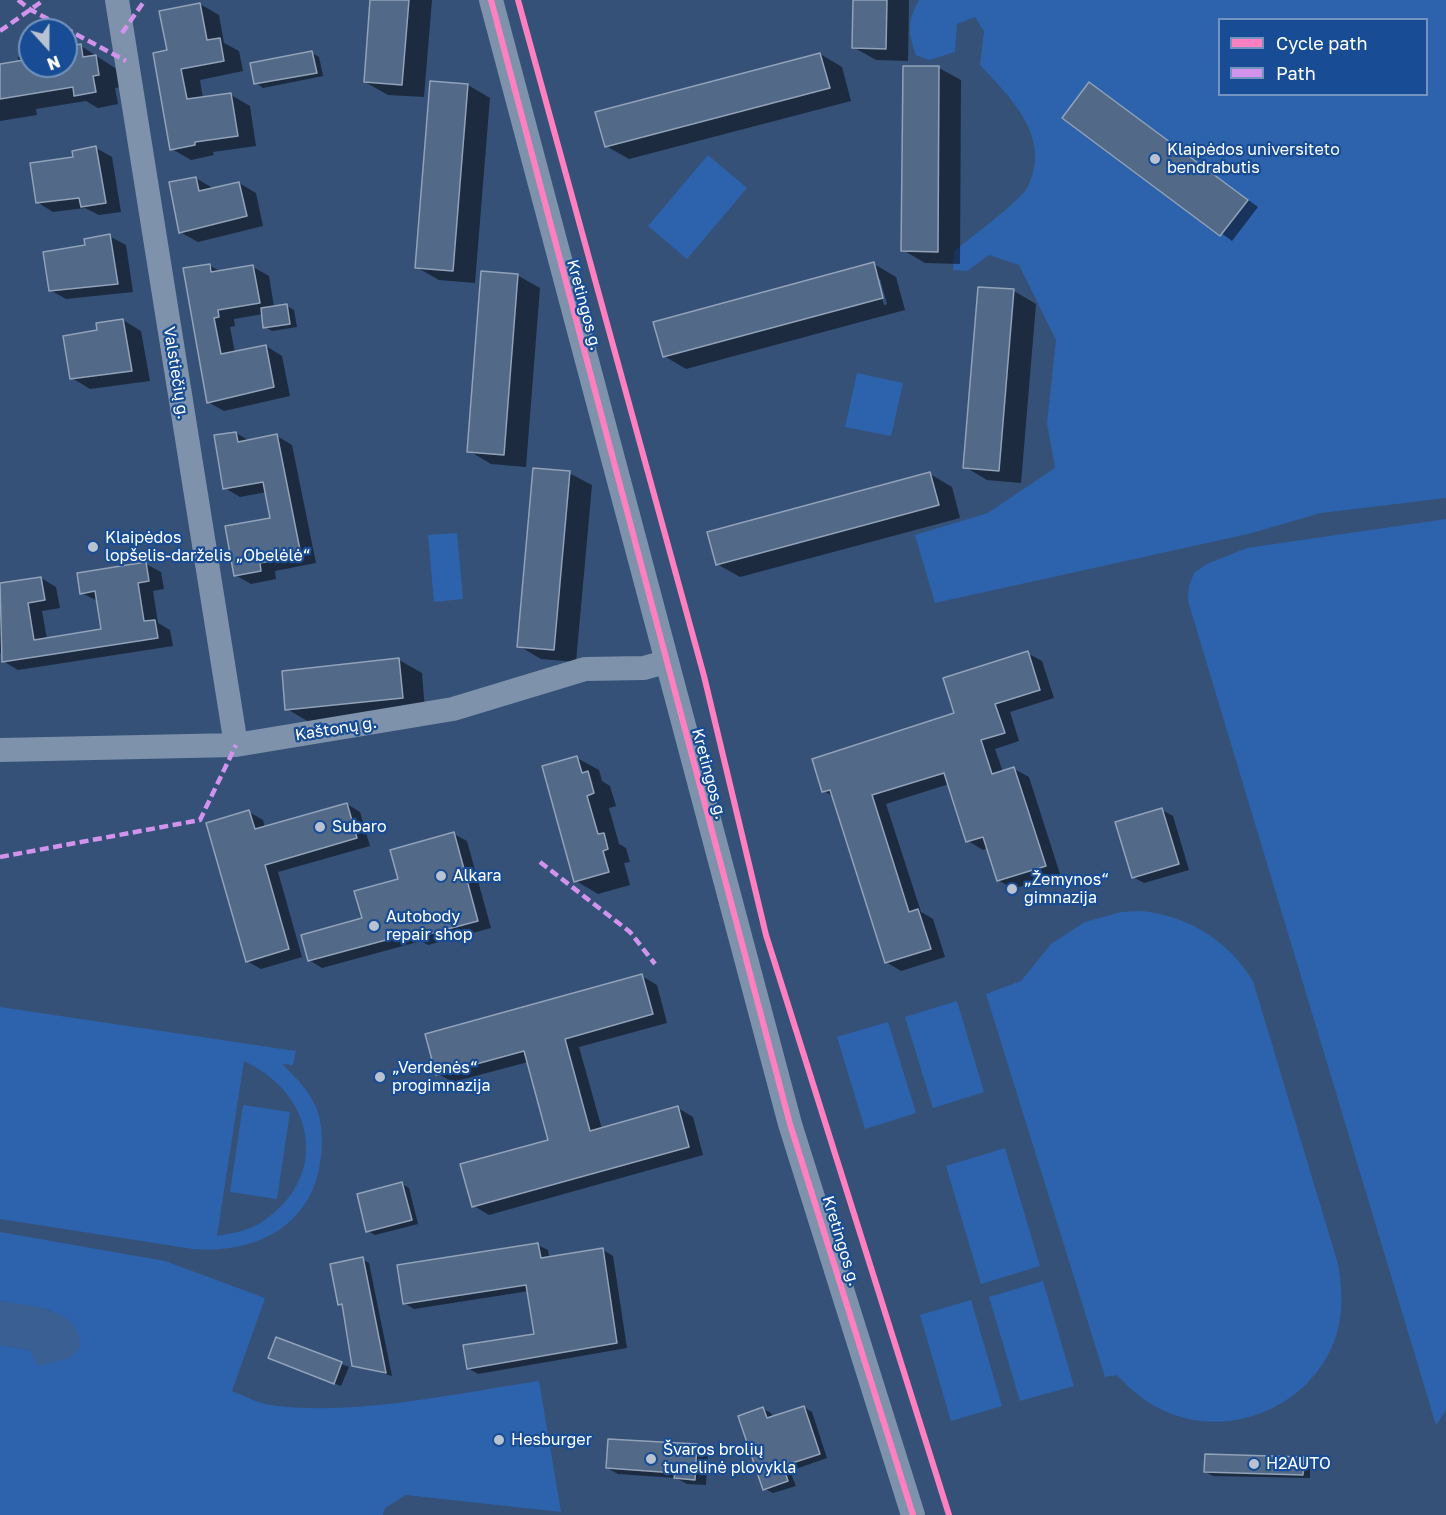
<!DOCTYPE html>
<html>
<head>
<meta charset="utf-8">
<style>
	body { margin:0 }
	#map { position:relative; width:1446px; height:1515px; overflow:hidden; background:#355178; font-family:"Golos Text",sans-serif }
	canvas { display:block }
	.legend { position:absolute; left:1218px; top:18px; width:210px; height:78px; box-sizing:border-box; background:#184d95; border:2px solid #7494bf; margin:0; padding:8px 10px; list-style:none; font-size:18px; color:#fff }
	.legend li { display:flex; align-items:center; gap:12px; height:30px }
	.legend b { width:30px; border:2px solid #7494bf }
	.north { position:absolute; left:18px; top:18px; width:60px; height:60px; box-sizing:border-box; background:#184d95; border:2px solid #7494bf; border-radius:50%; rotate:159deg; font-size:16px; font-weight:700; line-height:24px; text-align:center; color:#fff }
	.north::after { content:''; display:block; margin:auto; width:21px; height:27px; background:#b8c2d0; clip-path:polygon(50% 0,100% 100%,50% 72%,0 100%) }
</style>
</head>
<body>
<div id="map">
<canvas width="1446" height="1515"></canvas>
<ul class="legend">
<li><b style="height:8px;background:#ff80c0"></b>Cycle path</li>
<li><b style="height:8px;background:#d193ec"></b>Path</li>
</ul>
<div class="north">N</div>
</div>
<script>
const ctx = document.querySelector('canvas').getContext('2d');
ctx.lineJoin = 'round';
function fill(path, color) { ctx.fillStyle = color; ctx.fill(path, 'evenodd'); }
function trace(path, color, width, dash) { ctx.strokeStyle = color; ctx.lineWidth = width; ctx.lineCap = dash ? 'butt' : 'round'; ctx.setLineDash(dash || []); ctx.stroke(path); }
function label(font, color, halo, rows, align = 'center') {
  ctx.font = font + ' "Golos Text",sans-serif'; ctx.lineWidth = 4.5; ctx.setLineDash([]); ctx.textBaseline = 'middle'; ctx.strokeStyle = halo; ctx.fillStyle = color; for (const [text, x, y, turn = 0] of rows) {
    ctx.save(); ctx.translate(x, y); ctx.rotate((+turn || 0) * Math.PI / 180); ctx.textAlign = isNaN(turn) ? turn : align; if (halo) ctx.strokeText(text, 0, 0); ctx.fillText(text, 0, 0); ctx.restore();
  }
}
fill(new Path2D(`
	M 919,0 L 1446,0 L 1446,498 L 1321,513 L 1248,534 L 935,603 L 915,535 L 988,513 L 1055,468 L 1047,423 L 1056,340 L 1019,265 L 989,255 L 967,271 L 953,270 L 954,251 C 968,240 1021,200 1027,188 C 1053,139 1012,99 980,65 L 984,31 L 975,17 L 957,24 L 955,52 L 929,60 L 916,55 C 908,32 907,22 919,0 ZM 1220,20 L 1426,20 L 1426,94 L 1220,94 Z
	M 708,155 L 747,188 L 687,259 L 648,226 Z
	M 857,373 L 903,383 L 891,436 L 845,427 Z
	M 1446,519 L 1446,1410 L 1436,1425 L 1188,601 L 1189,586 L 1194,573 L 1207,564 L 1247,548 Z
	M 457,533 L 463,599 L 434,602 L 428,535 Z
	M 1142,911 C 1191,917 1227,940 1253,981 L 1338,1264 C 1341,1283 1343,1300 1340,1319 C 1328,1395 1243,1441 1172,1414 C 1150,1406 1133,1392 1117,1375 L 1105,1377 L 986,994 L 1021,981 L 1051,944 L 1085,922 L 1121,912 Z
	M 957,1001 L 984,1092 L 933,1108 L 905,1017 Z
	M 0,1007 L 296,1051 L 293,1065 L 282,1064 C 295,1077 308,1089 316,1107 C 322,1121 323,1141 321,1156 C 314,1226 256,1254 193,1249 L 0,1219 ZM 244,1061 C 315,1094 331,1176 262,1222 C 249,1231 232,1233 217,1236 Z
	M 888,1022 L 916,1113 L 865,1129 L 837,1037 Z
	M 243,1105 L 290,1112 L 277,1199 L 230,1192 Z
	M 1005,1148 L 1040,1266 L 981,1284 L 946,1166 Z
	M 0,1232 L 165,1261 L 265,1298 L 232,1391 C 244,1396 258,1403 270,1405 C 354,1417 456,1393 539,1381 L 561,1512 L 406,1495 L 385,1508 L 383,1515 L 0,1515 L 0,1345 L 29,1350 L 51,1310 L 0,1301 Z
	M 1043,1281 L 1074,1386 L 1020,1401 L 989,1297 Z
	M 971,1300 L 1002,1406 L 951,1421 L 920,1315 Z`), '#2d63ac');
fill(new Path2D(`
	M 0,1301 C 29,1306 83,1307 80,1348 L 70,1358 L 38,1366 L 29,1350 L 0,1345 Z`), '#3a5f92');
fill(new Path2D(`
	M 372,0 L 432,0 L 424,97 L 388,95 L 365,82 Z
	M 854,0 L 909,0 L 908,61 L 876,60 L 853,47 Z
	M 200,4 L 219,15 L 224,43 L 239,51 L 243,71 L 200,80 L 203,99 L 231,95 L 250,106 L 256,146 L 213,152 L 214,155 L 191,160 L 172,149 L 169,52 Z
	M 66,42 L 75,47 L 81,46 L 118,70 L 121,87 L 115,88 L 118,104 L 98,108 L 86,101 L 36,109 L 37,115 L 0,121 L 0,65 L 19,62 L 18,57 L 30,55 L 30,66 L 66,66 Z
	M 312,53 L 319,57 L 323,76 L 263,88 L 256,83 Z
	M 820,54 L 842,67 L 851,101 L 629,159 L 606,146 Z
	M 939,68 L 961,80 L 960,264 L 925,263 L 903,250 Z
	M 468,85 L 490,98 L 475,283 L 439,280 L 416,267 Z
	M 1100,91 L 1258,207 L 1232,241 L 1064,118 Z
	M 96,148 L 112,157 L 121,212 L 99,215 L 85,208 L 53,212 L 37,202 L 74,158 Z
	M 196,178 L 214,189 L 239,183 L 256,193 L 263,226 L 198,242 L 180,232 Z
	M 109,236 L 126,245 L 133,292 L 66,299 L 50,290 L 87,246 Z
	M 874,264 L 896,277 L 905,310 L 686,369 L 664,356 ZM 877,279 L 880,279 L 887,304 L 884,305 Z
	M 209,265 L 221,272 L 253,267 L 269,276 L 274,307 L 287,306 L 294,310 L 297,327 L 272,331 L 265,327 L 263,314 L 234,319 L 235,326 L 230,327 L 235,353 L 266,346 L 282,356 L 290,396 L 224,411 L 208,402 Z
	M 517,275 L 540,288 L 526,467 L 491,464 L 469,451 Z
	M 1014,291 L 1036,304 L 1021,483 L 987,480 L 965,467 Z
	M 123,320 L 141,331 L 150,381 L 90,389 L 72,378 L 99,331 Z
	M 236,433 L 250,441 L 277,436 L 292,445 L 316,563 L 275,571 L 276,579 L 251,584 L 235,575 L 272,519 L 267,492 L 240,497 L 225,488 Z
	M 569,473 L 592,485 L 576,662 L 541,659 L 519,646 Z
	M 930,474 L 952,487 L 960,518 L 740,577 L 717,564 Z
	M 146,564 L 161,572 L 164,589 L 153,591 L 158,623 L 170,630 L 173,646 L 18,670 L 3,661 L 0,651 L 0,585 L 41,578 L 56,587 L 60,608 L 42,611 L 47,639 L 103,630 L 98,601 L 81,593 Z
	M 1027,653 L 1042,661 L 1054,698 L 1010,712 L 1019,741 L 995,749 L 1003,772 L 1014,769 L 1029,777 L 1060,874 L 1013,889 L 998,880 L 988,848 L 983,850 L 968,841 L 949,784 L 886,804 L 921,912 L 933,919 L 945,957 L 901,971 L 886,962 L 834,797 L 824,791 L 956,714 Z
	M 399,660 L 422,673 L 425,711 L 309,722 L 287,709 Z
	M 577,758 L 599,770 L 602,781 L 610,786 L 616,806 L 609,808 L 619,844 L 626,848 L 630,862 L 624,863 L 630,885 L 598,894 L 576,881 Z
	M 347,804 L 360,812 L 370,846 L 278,872 L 302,957 L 261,969 L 247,961 L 249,812 L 263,820 L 265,828 Z
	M 1162,810 L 1173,816 L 1189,870 L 1144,883 L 1133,877 Z
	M 454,834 L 467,841 L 491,928 L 428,945 L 421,941 L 322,968 L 309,960 L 364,920 L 400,880 Z
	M 642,976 L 657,985 L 667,1023 L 579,1047 L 602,1129 L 678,1108 L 693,1117 L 703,1155 L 489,1215 L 474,1206 L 550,1141 L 528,1062 L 453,1082 L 438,1074 Z
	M 402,1184 L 409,1188 L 418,1224 L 375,1235 L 368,1231 Z
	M 538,1245 L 548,1250 L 549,1258 L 603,1250 L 613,1256 L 627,1348 L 478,1374 L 468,1368 L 535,1335 L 529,1291 L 414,1309 L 404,1303 Z
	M 362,1259 L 369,1263 L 392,1376 L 353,1365 L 344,1306 L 340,1304 Z
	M 277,1339 L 349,1367 L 341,1386 L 270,1358 Z
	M 804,1407 L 812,1412 L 827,1458 L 790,1471 L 796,1486 L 773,1493 L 765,1489 L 763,1409 L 771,1413 L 773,1418 Z
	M 697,1446 L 708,1452 L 706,1485 L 687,1484 L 676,1478 L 618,1474 L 607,1468 Z
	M 1303,1458 L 1310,1462 L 1310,1478 L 1213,1476 L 1206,1472 Z`), '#0007');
const building = new Path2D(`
	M 370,0 L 409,0 L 402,85 L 364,82 Z
	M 853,0 L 887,0 L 886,49 L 852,48 Z
	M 200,3 L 207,40 L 220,38 L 224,61 L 181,69 L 187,99 L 231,93 L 238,136 L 195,142 L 195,145 L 170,150 L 153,53 L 167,50 L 159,11 Z
	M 81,44 L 83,57 L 96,55 L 99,75 L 93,76 L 96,92 L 74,96 L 73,87 L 0,99 L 0,64 L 30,59 L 30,66 L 66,66 L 66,47 Z
	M 312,51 L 317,73 L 254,84 L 250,63 Z
	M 820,53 L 830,88 L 605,147 L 595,112 Z
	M 903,66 L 939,66 L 938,252 L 901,251 Z
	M 430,81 L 468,84 L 453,271 L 415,268 Z
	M 1089,82 L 1248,200 L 1220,236 L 1062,118 Z
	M 96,146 L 106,203 L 81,207 L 79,198 L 36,203 L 30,163 L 73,157 L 72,151 Z
	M 196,177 L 199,191 L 239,182 L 247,216 L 179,233 L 169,182 Z
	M 110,234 L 118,284 L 49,291 L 43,252 L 85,245 L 84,239 Z
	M 874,262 L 883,298 L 663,357 L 653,322 Z
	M 210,264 L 211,272 L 253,265 L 260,303 L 218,310 L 219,317 L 214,318 L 221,354 L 266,345 L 274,387 L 207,403 L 183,268 Z
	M 481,271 L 518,274 L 504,455 L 467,452 Z
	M 978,287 L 1014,289 L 999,471 L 963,468 Z
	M 287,304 L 290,324 L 263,328 L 261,308 Z
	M 123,319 L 132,371 L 70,379 L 63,336 L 97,330 L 96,323 Z
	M 236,432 L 238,442 L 277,434 L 301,555 L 260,563 L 261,571 L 234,576 L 225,526 L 270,518 L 263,482 L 223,489 L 214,435 Z
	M 533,468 L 570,471 L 554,650 L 517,647 Z
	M 930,472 L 939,505 L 716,565 L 707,532 Z
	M 146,562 L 149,581 L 138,583 L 144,621 L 155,620 L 158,638 L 2,662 L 0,583 L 41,577 L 45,600 L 28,603 L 34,640 L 101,629 L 95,591 L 80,594 L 77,573 Z
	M 1028,651 L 1040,690 L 995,704 L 1005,733 L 981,740 L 992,774 L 1014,767 L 1046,866 L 997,881 L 983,837 L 966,842 L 944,773 L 872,795 L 909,912 L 918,909 L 931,949 L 885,963 L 830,790 L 822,792 L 812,759 L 954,713 L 943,678 Z
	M 399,658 L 403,698 L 285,710 L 282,671 Z
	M 577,756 L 582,773 L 588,771 L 594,793 L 587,796 L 598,834 L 604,833 L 608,849 L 603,851 L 609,872 L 574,882 L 542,766 Z
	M 347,803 L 357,838 L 265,865 L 289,949 L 246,962 L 206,823 L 249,810 L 255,829 Z
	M 1162,808 L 1179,864 L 1132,878 L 1115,822 Z
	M 454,832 L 478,921 L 414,938 L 412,933 L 308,961 L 301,935 L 362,918 L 354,891 L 398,879 L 390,850 Z
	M 642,974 L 653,1014 L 565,1039 L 590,1131 L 678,1106 L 689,1147 L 472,1207 L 460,1164 L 548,1140 L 524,1051 L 436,1075 L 425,1034 Z
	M 402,1182 L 412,1220 L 366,1232 L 357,1194 Z
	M 538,1243 L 541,1258 L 603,1248 L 617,1343 L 467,1369 L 463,1345 L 534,1334 L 526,1285 L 403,1304 L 397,1265 Z
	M 363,1257 L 386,1373 L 352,1366 L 342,1304 L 338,1305 L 330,1264 Z
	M 276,1337 L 342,1362 L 334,1384 L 268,1358 Z
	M 804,1406 L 820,1454 L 783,1466 L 788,1481 L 763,1490 L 738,1416 L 763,1407 L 767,1418 Z
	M 608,1439 L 697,1444 L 695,1480 L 674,1478 L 675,1473 L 606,1468 Z
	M 1205,1454 L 1304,1457 L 1303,1475 L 1204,1472 Z`);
fill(building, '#526988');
trace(building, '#92a2b8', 1.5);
trace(new Path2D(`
	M 117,0 L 236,745
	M 491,0 L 790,1124 L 913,1515
	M 0,750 L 236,745 L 453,709 L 585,669 L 644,668 L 665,662`), '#7e92ab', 24);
trace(new Path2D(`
	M 18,0 L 31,10 L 126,61
	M 0,31 L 44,0
	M 122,33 L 145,0
	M 0,857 L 200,820 L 236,745
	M 540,862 L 630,932 L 655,964`), '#d193ec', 4.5, [9, 4.5]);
trace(new Path2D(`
	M 491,0 L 790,1124 L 913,1515
	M 518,0 L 704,676 L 766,935 L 949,1515`), '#ff80c0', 6);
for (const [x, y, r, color] of [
	[1155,159,6,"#b8c2d0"],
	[93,547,6,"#b8c2d0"],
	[320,827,6,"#b8c2d0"],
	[441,876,6,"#b8c2d0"],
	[1012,889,6,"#b8c2d0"],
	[374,926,6,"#b8c2d0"],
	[380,1077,6,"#b8c2d0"],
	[499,1440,6,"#b8c2d0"],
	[651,1459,6,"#b8c2d0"],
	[1254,1464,6,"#b8c2d0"]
]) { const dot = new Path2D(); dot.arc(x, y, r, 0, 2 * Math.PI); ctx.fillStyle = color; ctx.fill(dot); trace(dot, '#184d95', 2); }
label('16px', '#fff', '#184d95', [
	["Klaipėdos universiteto",1167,150],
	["bendrabutis",1167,168],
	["Klaipėdos",105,538],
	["lopšelis-darželis „Obelėlė“",105,556],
	["Subaro",332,827],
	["Alkara",453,876],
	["„Žemynos“",1024,880],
	["gimnazija",1024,898],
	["Autobody",386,917],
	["repair shop",386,935],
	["„Verdenės“",392,1068],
	["progimnazija",392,1086],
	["Hesburger",511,1440],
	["Švaros brolių",663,1450],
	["tunelinė plovykla",663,1468],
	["H2AUTO",1266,1464]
], 'left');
label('16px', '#fff', '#184d95', [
	["Kretingos g.",584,305,75],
	["Valstiečių g.",176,373,81],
	["Kaštonų g.",336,729,-9],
	["Kretingos g.",709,774,75],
	["Kretingos g.",841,1241,73]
]);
</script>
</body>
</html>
